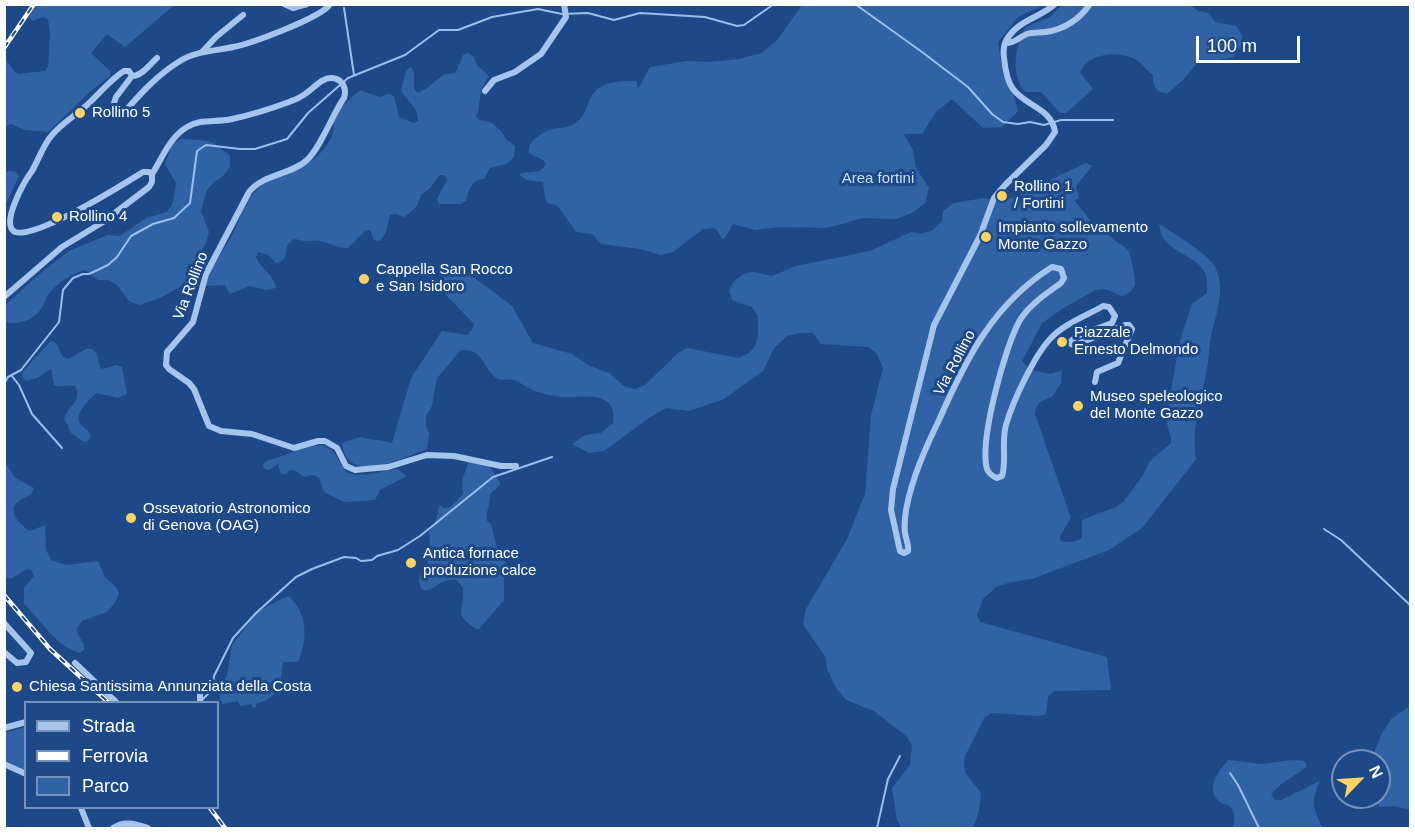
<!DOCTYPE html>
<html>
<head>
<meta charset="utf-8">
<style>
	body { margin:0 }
	#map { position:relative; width:1415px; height:833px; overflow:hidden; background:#1d4988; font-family:Arial,sans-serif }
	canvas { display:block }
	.frame { position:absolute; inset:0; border:6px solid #fff; pointer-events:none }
	.legend { position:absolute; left:24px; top:701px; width:195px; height:108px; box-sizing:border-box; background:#1d4988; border:2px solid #7792b8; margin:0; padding:8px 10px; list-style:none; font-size:18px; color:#fff }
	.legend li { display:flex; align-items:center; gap:12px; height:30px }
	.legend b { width:30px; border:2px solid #7792b8 }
	.north { position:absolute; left:1331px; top:749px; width:60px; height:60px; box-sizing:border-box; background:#1d4988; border:2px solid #7792b8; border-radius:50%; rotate:65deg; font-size:16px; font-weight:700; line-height:24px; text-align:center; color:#fff }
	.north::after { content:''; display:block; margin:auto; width:21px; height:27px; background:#fcd364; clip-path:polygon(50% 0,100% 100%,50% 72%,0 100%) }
	.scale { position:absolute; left:1196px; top:36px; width:104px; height:27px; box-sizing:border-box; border:3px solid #fff; border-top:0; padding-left:8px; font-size:18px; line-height:21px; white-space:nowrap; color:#fff; -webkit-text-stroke:4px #1d4988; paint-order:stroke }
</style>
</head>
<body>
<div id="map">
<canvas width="1415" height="833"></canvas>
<div class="frame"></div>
<ul class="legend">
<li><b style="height:8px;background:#a6c4ec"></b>Strada</li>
<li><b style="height:8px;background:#fff"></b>Ferrovia</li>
<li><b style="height:16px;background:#3063a6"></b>Parco</li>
</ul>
<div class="north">N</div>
<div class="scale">100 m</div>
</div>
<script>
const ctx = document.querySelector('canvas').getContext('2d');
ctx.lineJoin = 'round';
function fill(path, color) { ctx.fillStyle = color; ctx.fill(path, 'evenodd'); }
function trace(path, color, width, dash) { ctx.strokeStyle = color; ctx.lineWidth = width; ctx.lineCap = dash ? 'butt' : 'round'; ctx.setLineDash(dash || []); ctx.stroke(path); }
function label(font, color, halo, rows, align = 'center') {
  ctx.font = font + ' Arial,sans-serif'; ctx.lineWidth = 6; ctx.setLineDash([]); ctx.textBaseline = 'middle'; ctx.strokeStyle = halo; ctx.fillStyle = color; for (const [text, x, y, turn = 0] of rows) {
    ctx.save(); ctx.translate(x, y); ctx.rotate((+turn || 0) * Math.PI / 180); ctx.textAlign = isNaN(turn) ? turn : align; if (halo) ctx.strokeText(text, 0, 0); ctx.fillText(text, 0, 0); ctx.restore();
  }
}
fill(new Path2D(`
	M 36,5 L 36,4 L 174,5 L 125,47 L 107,34 L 91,53 L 110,71 L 110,76 L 92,90 L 48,132 L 25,130 L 11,124 L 5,127 L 5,58 L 15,72 L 19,74 L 45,71 L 48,67 L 50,34 L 48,19 L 43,17 L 32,21 L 29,17 Z
	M 802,5 L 1044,5 L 1018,17 L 998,42 L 1002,70 L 1013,93 L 1018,111 L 1002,127 L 983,128 L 952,99 L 936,112 L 922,134 L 904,134 L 913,150 L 916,168 L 929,188 L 925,203 L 912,213 L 896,219 L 863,218 L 827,228 L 779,227 L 755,230 L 733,224 L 725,238 L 722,239 L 717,230 L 713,228 L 703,229 L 673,252 L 661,255 L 640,249 L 601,244 L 592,234 L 576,232 L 558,206 L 548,203 L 545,198 L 543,182 L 527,180 L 519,175 C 528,169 540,176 546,164 L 543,160 L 529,153 C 527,142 540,134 549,130 C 557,127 567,129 576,123 C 588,114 587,97 599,88 C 609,81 624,81 636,81 L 638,89 L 650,67 L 687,61 L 707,62 L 739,59 L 762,53 L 778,39 Z
	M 1062,5 L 1190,5 L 1198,11 L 1209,13 L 1215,22 L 1236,26 L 1242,35 L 1242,45 L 1233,57 L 1212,61 L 1201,60 L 1197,63 L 1183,80 L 1167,94 C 1156,92 1152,86 1153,75 C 1146,70 1142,63 1135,59 C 1119,50 1088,53 1080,72 L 1093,89 L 1066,113 L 1060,113 L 1041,92 L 1025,92 C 1010,76 1015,44 1026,27 L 1050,17 Z
	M 468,53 L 473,56 L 478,66 L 489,76 L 481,90 L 478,112 L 475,116 L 480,120 L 492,123 L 501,131 L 507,140 L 515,146 L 514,157 C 507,166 500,165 490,168 L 484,179 C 470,180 469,191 466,201 L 461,204 L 439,204 L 437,199 L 447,180 L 445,175 L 440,175 L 430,188 L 421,195 L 417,206 L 405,217 L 395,214 L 390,215 L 386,232 L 380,241 L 374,240 L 370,230 L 365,231 L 348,248 C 339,248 329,243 319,241 C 314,240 310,242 305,241 C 300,241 295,237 291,241 C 282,248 291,261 276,263 L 268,255 L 258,252 L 256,257 C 260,268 275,276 276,288 L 266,290 L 250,286 L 230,294 L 225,285 L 205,286 C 211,266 221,254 231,237 C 239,223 243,205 255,192 C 273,171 303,175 324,149 C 332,138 335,133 333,119 L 339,109 L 360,90 L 379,97 L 389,94 L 394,96 L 399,117 L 414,123 L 418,121 C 418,106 407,102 401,90 L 406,70 L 411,67 L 414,72 L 414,89 L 418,93 L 427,88 L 443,75 L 454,73 L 457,70 L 463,55 Z
	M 181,139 C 208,141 209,137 230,156 L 230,167 L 223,176 L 214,182 L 207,190 L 201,211 L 209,232 L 206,243 L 194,261 L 189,282 L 160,298 L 139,305 L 129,301 L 117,285 L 108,280 L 98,280 L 85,270 C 73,273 61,281 52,290 C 47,295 46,301 42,307 C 34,321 19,325 5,322 L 4,306 L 42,272 L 69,251 L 108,235 L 120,236 L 146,218 L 167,212 L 173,203 L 176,183 L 165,164 L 172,144 Z
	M 1086,163 L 1092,166 L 1076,186 L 1079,198 L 1074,200 L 1095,226 L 1105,229 C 1112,242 1124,244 1129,252 C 1132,259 1135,278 1135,285 L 1130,292 L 1122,296 L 1105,289 L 1096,290 L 1065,307 L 1042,323 L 1022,361 L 1031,370 L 1051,374 L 1062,370 L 1061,383 L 1052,397 C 1042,400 1036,403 1035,414 L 1071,518 L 1060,536 L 1060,540 C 1067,544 1076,542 1082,538 L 1082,520 L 1116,507 L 1123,502 L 1142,477 L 1150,461 L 1171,443 L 1171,438 L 1167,424 L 1169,400 L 1180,341 L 1192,304 L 1207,293 C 1212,256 1179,260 1163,238 C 1161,234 1160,228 1159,224 C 1173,233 1205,252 1214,265 C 1227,287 1216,314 1211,336 C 1209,348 1209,361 1206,373 C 1201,402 1191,429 1196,459 L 1142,528 L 1109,550 L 1032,579 L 1008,583 L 996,587 L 983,599 L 977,615 L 980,622 L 1107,657 L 1111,690 L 1054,691 L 1048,697 L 1046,714 L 1037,716 L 992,713 L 984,718 L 965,756 L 964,764 L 965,772 L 981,793 L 979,811 L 973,828 L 902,828 L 897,820 L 892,788 L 910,765 L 912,745 L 905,735 L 874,711 L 846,700 L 835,686 L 827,669 L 826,658 L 803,624 L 806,609 L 847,539 L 865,494 L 871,415 L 883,368 L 877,354 L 869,347 L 821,344 L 813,333 L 799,333 L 787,336 L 774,348 L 763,371 L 724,399 L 689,411 L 666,408 L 649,418 L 604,451 L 589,453 L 572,444 L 585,435 L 601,433 L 613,423 C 617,393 591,396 571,397 C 561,398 548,395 538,392 C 529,390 522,382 513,380 C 507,378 501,382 495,377 C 481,365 484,349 461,350 L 437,378 L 432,406 L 426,416 L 426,426 L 429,433 L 427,449 C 402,458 347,487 342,443 L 360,437 L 392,443 L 411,378 L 442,331 L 467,335 L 472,330 L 474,324 L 442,291 L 445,274 L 464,270 L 512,306 L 533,343 L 572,354 L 590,366 L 609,373 L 625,387 L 635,389 L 645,385 L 678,353 L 687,348 L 739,358 L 749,353 L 755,346 L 758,336 L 758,316 L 752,307 L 732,300 L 729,290 L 734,281 L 742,275 L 752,272 L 772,276 L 796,266 L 870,251 L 911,232 L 921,234 L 933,230 L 942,221 L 943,211 L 954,203 L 984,198 L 1003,202 Z
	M 10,171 L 16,172 L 19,176 L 5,206 L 5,172 Z
	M 51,341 L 56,343 L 63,357 L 68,359 L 86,349 L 92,349 L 96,353 L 101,369 L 117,365 L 122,367 L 127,394 L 118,398 L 97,393 C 90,398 76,412 79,421 C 81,427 88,429 91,436 L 89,440 L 84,442 L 71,433 L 64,418 C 69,405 83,401 75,386 C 67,384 62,388 54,385 L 51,369 L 37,378 L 26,381 L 22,377 L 23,371 Z
	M 321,445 C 336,448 338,462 347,473 C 365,478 379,471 397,469 L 407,476 L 380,490 L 375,500 L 344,502 L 324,492 L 319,478 L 314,475 L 304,477 L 296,471 L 290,470 L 286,474 L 281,474 L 278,464 L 269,470 L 264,469 L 263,464 L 267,461 L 305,448 Z
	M 469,460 L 489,465 L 501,484 L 490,494 C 491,504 485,512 487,521 L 491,524 L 497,548 L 509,570 L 504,579 L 504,600 L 478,630 C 450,613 466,610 463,588 L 457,580 C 440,577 436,592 422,590 C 416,579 421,571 428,562 L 426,548 L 430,544 L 429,531 C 438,524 436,515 440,505 L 444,508 L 450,507 L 463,494 L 462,481 Z
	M 5,462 L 15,478 L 34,488 L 32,493 C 28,497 23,498 19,501 C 5,510 21,526 30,531 L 45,525 L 46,550 L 51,560 L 66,565 L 98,561 L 105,577 L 117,588 L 119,594 L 114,604 L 107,612 L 82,621 L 76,630 L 84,645 L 84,650 L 79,653 C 55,645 41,620 24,604 L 24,588 L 34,576 L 32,571 L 27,569 L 12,578 L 5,578 Z
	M 288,596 C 308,612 308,640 298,662 L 283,662 C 280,684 281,697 256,704 L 256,707 L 253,708 L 251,704 L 240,706 L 238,701 L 222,704 L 217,688 L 227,676 L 232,645 L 258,611 Z
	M 1410,706 L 1410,810 L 1395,806 L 1380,807 L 1373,797 L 1379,797 L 1379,761 L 1371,761 L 1381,735 L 1391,719 Z
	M 25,727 L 25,772 L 5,760 L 4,733 Z
	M 1228,760 L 1261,764 L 1292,760 L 1305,761 L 1307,767 L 1280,785 L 1271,794 L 1275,800 L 1281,800 L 1320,781 C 1310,801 1313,809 1323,828 L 1233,828 C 1234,822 1236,815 1232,809 C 1229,804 1224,805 1220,802 C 1204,789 1219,771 1228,760 Z`), '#3063a6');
trace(new Path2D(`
	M 855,4 L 922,52 L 968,87 L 992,114 L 1003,122 L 1018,124 L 1030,122 L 1044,125 L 1061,120 L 1113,120
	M 344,8 L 354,75
	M 12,376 L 19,385 L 32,414 L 62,448
	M 4,384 L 8,377 L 21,370 L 59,322 L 63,290 L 73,278 L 83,274 L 89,274 L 108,265 L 117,257 L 131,236 L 153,224 L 174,218 L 190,203 L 197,151 L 206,145 L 240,149 L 255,149 L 287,139 L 308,113 L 348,78 L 405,55 L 439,30 L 458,30 L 492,17 L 538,9 L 562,14 L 588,13 L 614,20 L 640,13 L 705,17 L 737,26 L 744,25 L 774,4
	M 1324,529 L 1341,540 L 1410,605
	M 202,700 L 212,690 L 214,676 L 233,638 L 256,613 L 296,577 L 312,569 L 344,557 L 356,558 L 361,561 L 372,560 L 377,556 L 398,550 L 420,536 L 493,477 L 552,457
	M 1230,773 L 1238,785 L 1259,828
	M 877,828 L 888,779 L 900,756`), '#99bfed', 2);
trace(new Path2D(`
	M 284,4 L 293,8 L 307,4
	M 1055,4 C 1041,17 1020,20 1009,36 C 1004,42 1003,51 1004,58 C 1005,68 1007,81 1013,89 C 1025,106 1052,108 1055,132 L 1046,145 L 1005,185 L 994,198 L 980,236 L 934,325 L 893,489 L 891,510 L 900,551 L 904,553 L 908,551 C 909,544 906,540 905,533 C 904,526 905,517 906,510 C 912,478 925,449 939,420 C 966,359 993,304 1052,267 L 1061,269 L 1064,278 L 1061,283 C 1046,294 1030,304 1020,320 C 1005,346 979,441 987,469 C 989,474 992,476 997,478 L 1002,476 C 1007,460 1001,442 1006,425 C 1012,403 1035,354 1051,338 C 1064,324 1086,316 1103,306 L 1109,307 L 1115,316 L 1112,323 L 1077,336 L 1070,342 L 1071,344 L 1075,345 L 1125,325 L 1129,325 L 1132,329 L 1118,363 L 1097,372 L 1095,382
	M 1005,43 C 1014,44 1019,37 1027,34 C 1033,32 1040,33 1046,32 C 1065,29 1079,20 1090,4
	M 202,52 L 216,37 L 243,15
	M 132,76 C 142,76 150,64 157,58
	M 485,91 L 494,80 L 515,72 L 541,54 L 566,17 L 564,4
	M 152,174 C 163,157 169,138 187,127 C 202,118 216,123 232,119 C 251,115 270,109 289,102 C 294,100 300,98 305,94 C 313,89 322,77 332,78 C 343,79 347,89 344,98 C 332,115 321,147 307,160 C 291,175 263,174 249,192 L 206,274 L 193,322 L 167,352 L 166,365 L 169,369 L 189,383 L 194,389 L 209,426 L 221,431 L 252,434 L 294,448 L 318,441 L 325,441 L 337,448 L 346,466 L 355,470 L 388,467 L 427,455 L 454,456 L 501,466 L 516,466
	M 4,297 L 62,247 L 103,222 L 149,187 L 152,182 L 152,174 L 149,172 L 143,172 C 122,185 37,239 15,232 C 0,224 24,182 32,171 C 39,159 43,145 52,135 C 62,123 76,115 87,105 C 99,94 111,79 124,71 L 129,71 L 132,76 L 116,97 L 112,109 L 118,115 L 122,115 C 139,95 157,75 180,61 C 195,51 216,51 233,47 C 250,44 323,17 330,4
	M 4,623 L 31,653 L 26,662 L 17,663 L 4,652
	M 75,663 L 116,702
	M 200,689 L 200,702
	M 4,728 L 26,722
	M 4,764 L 26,774
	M 81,808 L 89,828
	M 116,827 L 131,828
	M 113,828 C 125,820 135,824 148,828`), '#a6c4ec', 6);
const rail = new Path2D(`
	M 4,48 L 34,4
	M 4,595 L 50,649 L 108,702
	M 210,808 L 225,828`);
trace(rail, '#fff', 4.5);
trace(rail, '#1d4988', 2, [7]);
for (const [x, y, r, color] of [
	[80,113,6,"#fcd364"],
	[1002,196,6,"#fcd364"],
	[57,217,6,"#fcd364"],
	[986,237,6,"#fcd364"],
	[364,279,6,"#fcd364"],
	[1062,342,6,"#fcd364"],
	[1078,406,6,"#fcd364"],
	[131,518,6,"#fcd364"],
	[411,563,6,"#fcd364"],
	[17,687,6,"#fcd364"]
]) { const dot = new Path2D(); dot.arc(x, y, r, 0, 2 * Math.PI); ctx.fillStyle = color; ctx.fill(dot); trace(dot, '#1d4988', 2); }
label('15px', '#fff', '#1d4988', [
	["Rollino 5",92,113],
	["Rollino 1",1014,187],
	["/ Fortini",1014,204],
	["Rollino 4",69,217],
	["Impianto sollevamento",998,228],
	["Monte Gazzo",998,245],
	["Cappella San Rocco",376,270],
	["e San Isidoro",376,287],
	["Piazzale",1074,333],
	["Ernesto Delmondo",1074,350],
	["Museo speleologico",1090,397],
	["del Monte Gazzo",1090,414],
	["Ossevatorio Astronomico",143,509],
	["di Genova (OAG)",143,526],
	["Antica fornace",423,554],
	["produzione calce",423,571],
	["Chiesa Santissima Annunziata della Costa",29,687]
], 'left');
label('15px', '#cbdff8', '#1d4988', [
	["Area fortini",878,179]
]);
label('15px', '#fff', '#1d4988', [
	["Via Rollino",191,286,-69],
	["Via Rollino",955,363,-62]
]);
</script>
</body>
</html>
